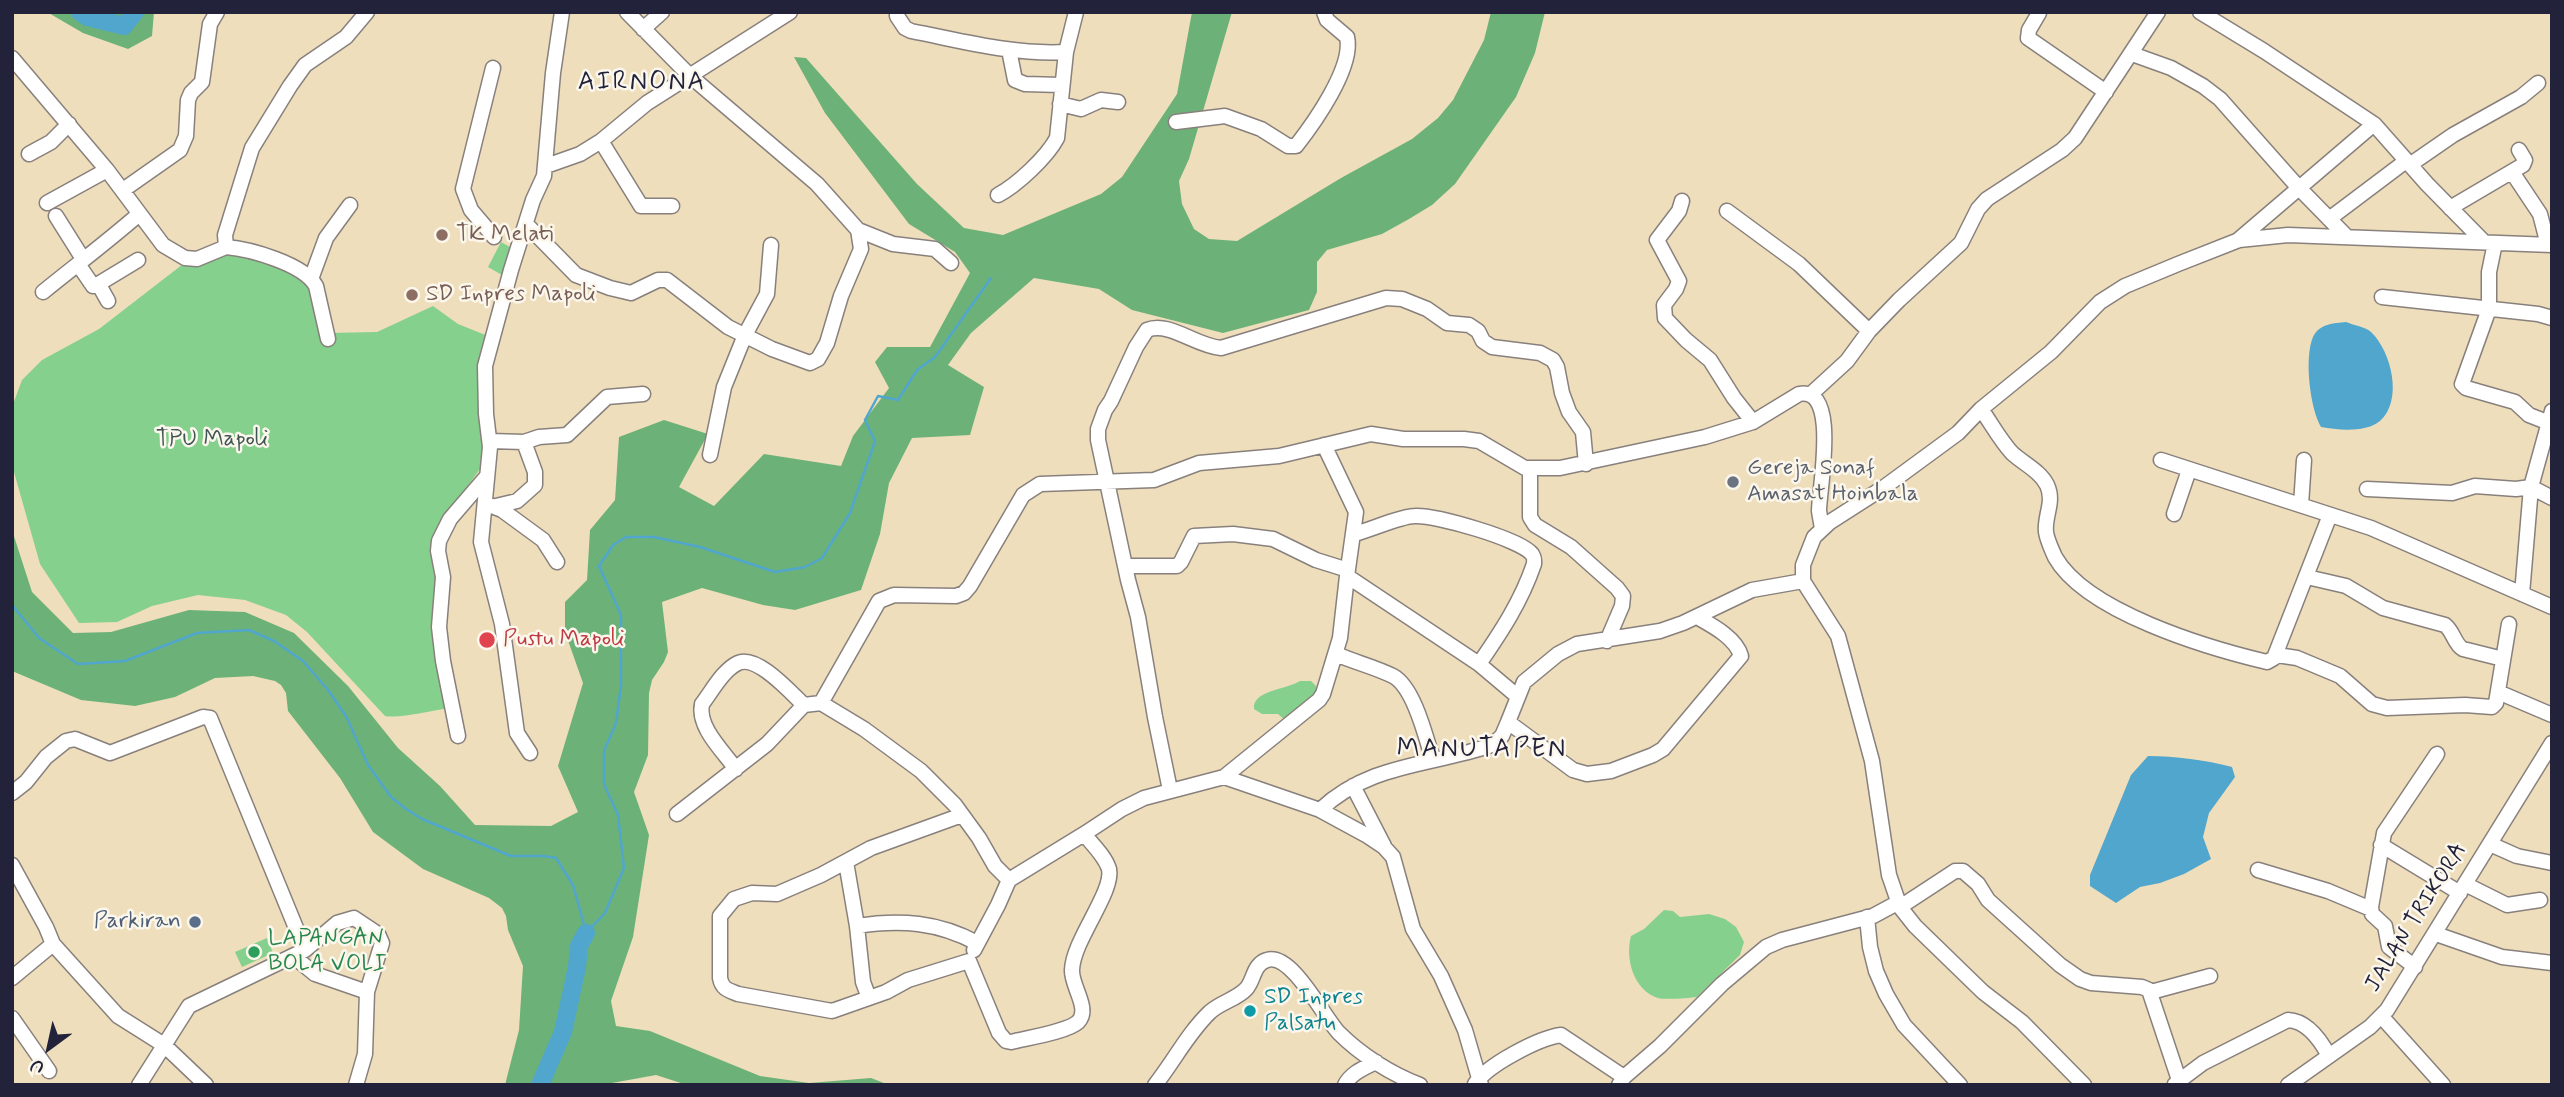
<!DOCTYPE html>
<html>
<head>
<meta charset="utf-8">
<style>
	body { margin:0 }
	#map { position:relative; width:2564px; height:1097px; overflow:hidden; background:#efdebc; font-family:Mynerve,sans-serif }
	canvas { display:block }
	.frame { position:absolute; inset:0; border:14px solid #22223b; pointer-events:none }
	.north { position:absolute; left:14px; top:1013px; width:70px; height:70px; -webkit-text-stroke:5px #fbf7ec; paint-order:stroke; rotate:213deg; font-size:19px; font-weight:700; line-height:28px; text-align:center; color:#22223b }
	.north::after { content:''; display:block; margin:auto; width:24px; height:32px; background:#22223b; clip-path:polygon(50% 0,100% 100%,50% 72%,0 100%) }
</style>
</head>
<body>
<div id="map">
<canvas width="2564" height="1097"></canvas>
<div class="frame"></div>
<div class="north">U</div>
</div>
<script>
const ctx = document.querySelector('canvas').getContext('2d');
ctx.lineJoin = 'round';
function fill(path, color) { ctx.fillStyle = color; ctx.fill(path, 'evenodd'); }
function trace(path, color, width, dash) { ctx.strokeStyle = color; ctx.lineWidth = width; ctx.lineCap = dash ? 'butt' : 'round'; ctx.setLineDash(dash || []); ctx.stroke(path); }
function label(font, color, halo, rows, align = 'center') {
  ctx.font = font + ' Mynerve,sans-serif'; ctx.lineWidth = 5; ctx.setLineDash([]); ctx.textBaseline = 'middle'; ctx.strokeStyle = halo; ctx.fillStyle = color; for (const [text, x, y, turn = 0] of rows) {
    ctx.save(); ctx.translate(x, y); ctx.rotate((+turn || 0) * Math.PI / 180); ctx.textAlign = isNaN(turn) ? turn : align; if (halo) ctx.strokeText(text, 0, 0); ctx.fillText(text, 0, 0); ctx.restore();
  }
}
fill(new Path2D(`
	M 501,242 L 515,250 L 502,275 L 488,267 Z
	M 227,245 L 301,272 L 328,333 L 377,332 L 433,306 L 458,324 L 488,336 C 467,358 485,434 482,466 L 431,538 L 438,570 L 450,708 C 434,710 398,719 385,716 L 307,632 L 286,615 L 245,600 L 198,595 L 152,606 L 117,622 L 79,623 L 40,564 L 12,465 L 12,407 L 22,380 L 42,360 L 99,329 L 187,261 Z
	M 1300,681 L 1311,681 L 1316,686 L 1317,693 L 1287,722 L 1278,714 L 1262,714 L 1254,709 C 1252,690 1286,690 1300,681 Z
	M 1664,910 L 1673,911 L 1680,917 L 1709,914 L 1725,919 L 1736,927 L 1744,942 L 1740,955 L 1697,997 C 1689,998 1666,1000 1658,998 C 1633,990 1625,958 1631,936 L 1644,929 Z
	M 267,938 L 273,953 L 242,967 L 235,952 Z`), '#85d08d');
fill(new Path2D(`
	M 47,12 L 154,12 L 152,36 L 128,49 L 83,33 Z
	M 1192,12 L 1232,12 L 1189,159 L 1179,181 L 1182,204 L 1194,229 L 1209,239 L 1237,241 L 1341,178 L 1412,139 L 1438,118 L 1453,100 L 1484,40 L 1491,12 L 1545,12 L 1535,53 L 1516,97 L 1455,184 L 1432,205 L 1409,219 L 1382,234 L 1327,250 L 1317,262 L 1317,292 L 1309,310 L 1223,333 L 1132,310 L 1099,289 L 1034,278 L 971,333 L 948,365 L 984,387 L 970,435 L 912,438 L 889,483 L 880,534 L 861,590 L 795,610 L 763,605 L 702,588 L 662,602 L 668,652 L 664,662 L 652,680 L 649,693 L 648,755 L 634,792 L 649,835 L 633,937 L 611,1001 L 616,1026 L 650,1031 L 760,1076 L 809,1083 L 871,1078 L 889,1085 L 687,1085 L 656,1075 L 601,1085 L 505,1085 L 519,1030 L 523,966 L 508,930 L 506,916 L 502,908 L 489,898 L 423,869 L 373,832 L 340,778 L 288,711 L 286,693 L 281,685 L 275,681 L 253,676 L 215,678 L 175,697 L 135,706 L 81,700 L 12,671 L 12,530 L 32,592 L 73,633 L 111,632 L 189,610 L 245,612 L 294,633 L 348,686 L 398,748 L 440,786 L 475,825 L 551,826 L 578,812 L 558,766 L 583,683 L 565,632 L 565,602 L 587,580 L 590,530 L 615,500 L 619,437 L 664,420 L 708,434 L 679,487 L 714,506 L 764,454 L 841,466 L 853,436 L 889,388 L 875,362 L 887,347 L 930,347 L 970,273 L 955,252 L 909,224 L 825,113 L 794,57 L 806,58 L 917,184 L 964,228 L 1003,235 L 1101,194 L 1122,177 L 1177,94 Z`), '#6cb278');
fill(new Path2D(`
	M 2346,322 C 2353,325 2366,327 2371,332 C 2392,352 2403,401 2380,421 C 2365,433 2338,430 2321,427 C 2310,408 2304,358 2313,337 C 2319,324 2334,323 2346,322 Z
	M 2148,756 C 2176,756 2205,760 2232,767 L 2235,777 L 2209,813 L 2203,837 L 2211,859 L 2184,874 L 2160,883 L 2140,887 L 2116,903 L 2090,886 L 2090,875 L 2131,775 Z`), '#51a6cd');
trace(new Path2D(`
	M 12,605 L 39,638 L 78,664 L 125,661 L 197,633 L 249,630 L 274,641 L 303,661 L 328,690 L 346,716 L 368,765 L 391,797 L 406,809 L 422,819 L 511,856 L 544,856 L 556,858 L 573,885 L 586,932
	M 586,933 L 605,913 L 624,868 L 618,815 L 604,784 L 604,751 L 616,723 L 621,686 L 621,615 L 599,566 L 613,545 L 626,537 L 654,537 L 700,547 L 775,572 L 805,567 L 822,558 L 850,513 L 875,441 L 865,420 L 878,396 L 898,400 L 917,370 L 935,357 L 991,278`), '#51a6cd', 2.5);
trace(new Path2D(`
	M 80,12 L 87,17 L 124,26 L 135,12
	M 540,1085 L 563,1032 L 577,967 L 579,946 L 586,933`), '#51a6cd', 18);
const minor = new Path2D(`
	M 897,12 L 897,16 L 905,28 L 911,31 C 963,41 1013,55 1066,52
	M 2200,12 L 2264,51 L 2374,124 L 2427,184 L 2484,242
	M 2039,13 L 2029,30 L 2028,38 L 2106,92
	M 643,29 L 662,12
	M 1009,50 L 1015,80 L 1025,84 L 1061,85
	M 2132,54 L 2171,68 L 2203,86 L 2220,99 L 2298,187 L 2347,237
	M 12,58 L 107,170 L 163,245 L 185,258 L 197,259 L 226,247
	M 493,68 L 463,189 L 471,210 L 494,237
	M 1060,104 L 1081,109 L 1101,100 L 1118,102
	M 1176,122 L 1225,116 L 1261,129 L 1288,146 L 1296,146 C 1314,123 1354,67 1347,37 L 1327,20 L 1324,12
	M 601,141 L 641,206 L 672,206
	M 29,154 L 51,142 L 69,124
	M 2411,164 L 2453,135 L 2521,97 L 2538,83
	M 546,166 L 580,154 L 601,141 L 647,103 L 790,12
	M 2512,172 L 2540,214 L 2548,245
	M 123,190 L 180,150 L 186,136 L 188,100 L 191,93 L 202,82 L 210,24 L 217,12
	M 998,195 C 1017,185 1047,157 1057,138 L 1066,52 L 1076,12
	M 1682,201 L 1679,211 L 1657,240 L 1679,281 L 1676,289 L 1664,305 L 1665,318 L 1686,340 L 1710,360 L 1734,398 L 1753,422
	M 47,203 L 107,170
	M 2450,208 L 2523,165 L 2525,160 L 2519,150
	M 1727,211 L 1799,264 L 1869,331
	M 56,216 L 83,259
	M 2329,219 L 2406,161
	M 526,224 L 576,275 L 610,288 L 631,293 L 658,280 L 667,280 L 728,327 L 772,349 L 810,363 L 818,359 L 827,343 L 841,296 L 861,249 L 858,230 L 817,184 L 689,75 L 627,12
	M 858,230 L 893,244 L 935,249 L 951,263
	M 2237,241 L 2374,124
	M 2495,243 L 2489,272 L 2489,309 L 2462,384 L 2466,388 L 2515,402 L 2529,415 L 2552,424
	M 78,264 L 93,286 L 95,286 L 138,260
	M 311,279 L 326,238 L 350,205
	M 99,285 L 108,301
	M 43,292 C 75,266 107,242 138,215
	M 2382,297 L 2538,314 L 2552,318
	M 328,339 L 316,286 C 304,264 250,249 226,247 L 225,235 L 252,148 L 290,86 L 305,65 L 346,37 L 367,12
	M 1811,394 L 1847,361 L 1869,331 L 1899,300 L 1961,243 L 1978,209 L 1987,199 L 2062,150 L 2075,138 L 2158,12
	M 1981,409 C 1991,423 2000,440 2012,453 C 2024,464 2040,471 2047,485 C 2055,502 2044,516 2046,532 C 2047,540 2052,550 2055,557 C 2086,612 2208,648 2267,662 L 2274,658 L 2330,515
	M 490,441 L 524,442 L 539,437 L 567,435 L 607,397 L 643,394
	M 1324,445 L 1356,512 L 1347,576
	M 710,455 L 724,387 L 745,335 L 767,294 L 771,245
	M 2161,460 L 2371,528 L 2552,607
	M 1530,470 L 1530,517 L 1535,525 L 1571,547 L 1617,588 L 1623,596 L 1622,606 L 1607,641
	M 2367,489 L 2452,493 L 2475,486 L 2516,489 L 2531,487 L 2552,498
	M 487,504 L 502,510 L 543,540 L 557,562
	M 2301,505 L 2304,460
	M 496,506 L 517,501 L 535,485 L 535,472 L 524,442
	M 2174,514 L 2189,470
	M 1354,534 C 1371,530 1400,516 1415,516 C 1436,515 1520,539 1532,554 C 1535,559 1534,559 1534,564 C 1521,602 1501,632 1479,664
	M 1125,566 L 1177,566 L 1181,562 L 1194,536 L 1233,534 L 1273,539 L 1316,560 L 1348,570
	M 2307,577 L 2346,586 L 2383,608 L 2445,625 C 2454,632 2454,644 2463,649 L 2503,659
	M 2522,594 L 2531,487 L 2552,411
	M 1336,654 C 1354,662 1375,667 1393,676 C 1414,687 1426,738 1433,760
	M 2277,655 L 2297,658 L 2340,676 L 2372,704 L 2387,708 L 2465,705 L 2492,707 L 2496,703 L 2509,624
	M 2498,692 L 2552,715
	M 821,703 L 879,601 L 894,595 L 956,596 L 964,593 L 970,586 L 1023,495 L 1040,484 L 1154,480 L 1199,463 L 1279,456 L 1371,434 L 1403,439 L 1464,439 L 1479,441 L 1525,468 L 1560,468 L 1705,437 L 1753,422 L 1799,394 C 1840,385 1819,489 1819,511 C 1820,517 1821,523 1822,528
	M 1508,722 L 1524,682 L 1558,654 L 1577,644 L 1660,631 L 1683,623 L 1752,590 L 1803,581
	M 458,736 L 443,661 L 439,627 L 443,577 L 438,551 L 439,541 L 450,519 L 487,476
	M 530,753 L 517,733 L 502,624 L 481,542 L 490,447 L 486,414 L 485,366 L 511,270 L 533,200 L 544,176 L 553,73 L 562,12
	M 736,769 C 723,751 697,727 702,704 C 712,691 723,670 738,663 C 757,654 791,693 804,705
	M 1224,777 L 1319,700 L 1323,694 L 1340,638 L 1347,576 L 1479,664 L 1517,696
	M 1353,786 L 1384,846
	M 1170,790 L 1155,717 L 1138,617 L 1128,580 L 1098,440 L 1098,429 L 1105,410 L 1111,401 L 1136,347 L 1147,330 C 1170,321 1195,346 1221,348 L 1386,298 L 1402,299 L 1427,309 L 1447,323 L 1469,325 L 1478,331 L 1483,341 L 1492,347 L 1540,353 L 1553,360 L 1557,367 L 1562,393 L 1569,412 L 1583,432 L 1586,464
	M 12,793 L 26,782 L 46,757 L 66,741 L 75,739 L 110,753 L 203,717 L 210,718 L 305,950
	M 1320,810 C 1370,763 1431,766 1492,745 L 1502,736 L 1508,722 L 1573,770 L 1587,774 L 1611,771 L 1653,755 L 1663,749 L 1741,656 C 1736,638 1713,626 1697,617
	M 677,814 L 767,744 L 804,705 L 821,703 L 864,729 L 921,771 L 955,805 L 979,838 L 995,866 L 1009,880 L 1084,834
	M 962,815 L 871,848 L 821,875 L 777,894 L 752,893 L 734,899 L 720,916 L 720,978 C 722,989 728,990 738,994 L 832,1011 L 886,992 L 908,980 L 969,961
	M 2490,844 L 2517,856 L 2552,863
	M 2381,845 L 2460,893
	M 846,862 L 857,926 L 863,982 L 869,998
	M 12,865 L 46,927 L 53,944 L 118,1016 L 164,1045 L 206,1085
	M 2258,870 L 2328,891 L 2371,909
	M 2465,884 L 2507,905 L 2540,900
	M 1900,907 L 1955,871 L 1963,871 L 1978,884 L 1988,900 L 2060,965 L 2080,979 L 2091,983 L 2142,987 L 2149,990 L 2179,1080
	M 1867,917 L 1870,947 L 1876,971 L 1886,994 L 1904,1025 L 1960,1085
	M 857,926 C 900,919 938,922 977,943
	M 2436,934 L 2502,957 L 2552,963
	M 974,950 L 998,905 L 1009,880
	M 293,956 L 315,974 L 367,992
	M 969,961 L 999,1033 L 1006,1041 L 1011,1042 C 1026,1038 1067,1032 1078,1022 C 1091,1009 1071,986 1072,970 C 1073,940 1114,892 1109,869 C 1105,856 1092,844 1084,834 L 1122,809 L 1144,798 L 1224,777 L 1320,810 L 1366,835 L 1384,847 L 1393,857 L 1413,929 L 1441,976 L 1465,1030 L 1481,1085
	M 2415,967 L 2389,947 L 2385,926 L 2372,914 L 2371,907 L 2384,833 L 2437,754
	M 12,978 L 53,944
	M 2151,992 L 2210,976
	M 2382,1017 L 2443,1085
	M 12,1018 L 49,1071
	M 1475,1084 C 1487,1065 1539,1038 1561,1035 L 1624,1077
	M 2175,1084 L 2203,1063 L 2288,1020 C 2308,1021 2321,1041 2329,1056
	M 139,1085 L 189,1006 L 305,950 L 337,923 L 354,918 L 378,934 L 382,943 L 367,992 L 365,1054 L 356,1085
	M 1155,1085 C 1174,1061 1188,1033 1210,1012 C 1221,1002 1237,999 1246,989 C 1254,981 1253,964 1267,960 C 1292,952 1324,1018 1339,1033 C 1361,1055 1391,1074 1420,1085
	M 1345,1085 C 1351,1073 1364,1068 1376,1062
	M 1619,1085 L 1624,1077 L 1660,1046 L 1722,984 L 1766,947 L 1782,940 L 1873,916 L 1899,902
	M 2084,1085 L 2022,1022 L 1983,992 L 1915,926 L 1900,907 L 1889,875 L 1872,761 L 1838,636 L 1803,581 L 1803,565 L 1814,537 L 1830,522 L 1883,488 L 1958,433 L 1981,409 L 2051,352 L 2100,302 L 2125,286 L 2178,264 L 2239,240 L 2288,235 L 2552,245
	M 2288,1085 L 2370,1027 L 2387,1010 L 2552,743`);
trace(minor, '#88807c', 17);
trace(minor, '#fff', 14);
for (const [x, y, r, color] of [
	[442,235,7,"#8d6e63"],
	[412,295,7,"#8d6e63"],
	[1733,482,7,"#6b7280"],
	[487,640,9,"#e0444e"],
	[195,922,7,"#5c6f8a"],
	[254,952,7,"#2e9e5b"],
	[1250,1011,7,"#0f9aa8"]
]) { const dot = new Path2D(); dot.arc(x, y, r, 0, 2 * Math.PI); ctx.fillStyle = color; ctx.fill(dot); trace(dot, '#fbf7ec', 2.5); }
label('23px', '#785e54', '#fbf7ec', [
	["TK Melati",456,235],
	["SD Inpres Mapoli",426,295]
], 'left');
label('23px', '#405654', '#fbf7ec', [
	["TPU Mapoli",212,440]
]);
label('23px', '#5b616d', '#fbf7ec', [
	["Gereja Sonaf",1747,469],
	["Amasat Hoinbala",1747,495]
], 'left');
label('23px', '#be3a42', '#fbf7ec', [
	["Pustu Mapoli",503,640]
], 'left');
label('23px', '#22223b', '#fbf7ec', [
	["JALAN TRIKORA",2417,918,-58]
]);
label('23px', '#4e5e75', '#fbf7ec', [
	["Parkiran",181,922]
], 'right');
label('23px', '#27864d', '#fbf7ec', [
	["LAPANGAN",268,939],
	["BOLA VOLI",268,965]
], 'left');
label('23px', '#0d838f', '#fbf7ec', [
	["SD Inpres",1264,998],
	["Palsatu",1264,1024]
], 'left');
ctx.letterSpacing = '2px';
label('26px', '#22223b', '#fbf7ec', [
	["AIRNONA",642,84],
	["MANUTAPEN",1482,751]
]);
ctx.letterSpacing = '0px';
</script>
</body>
</html>
